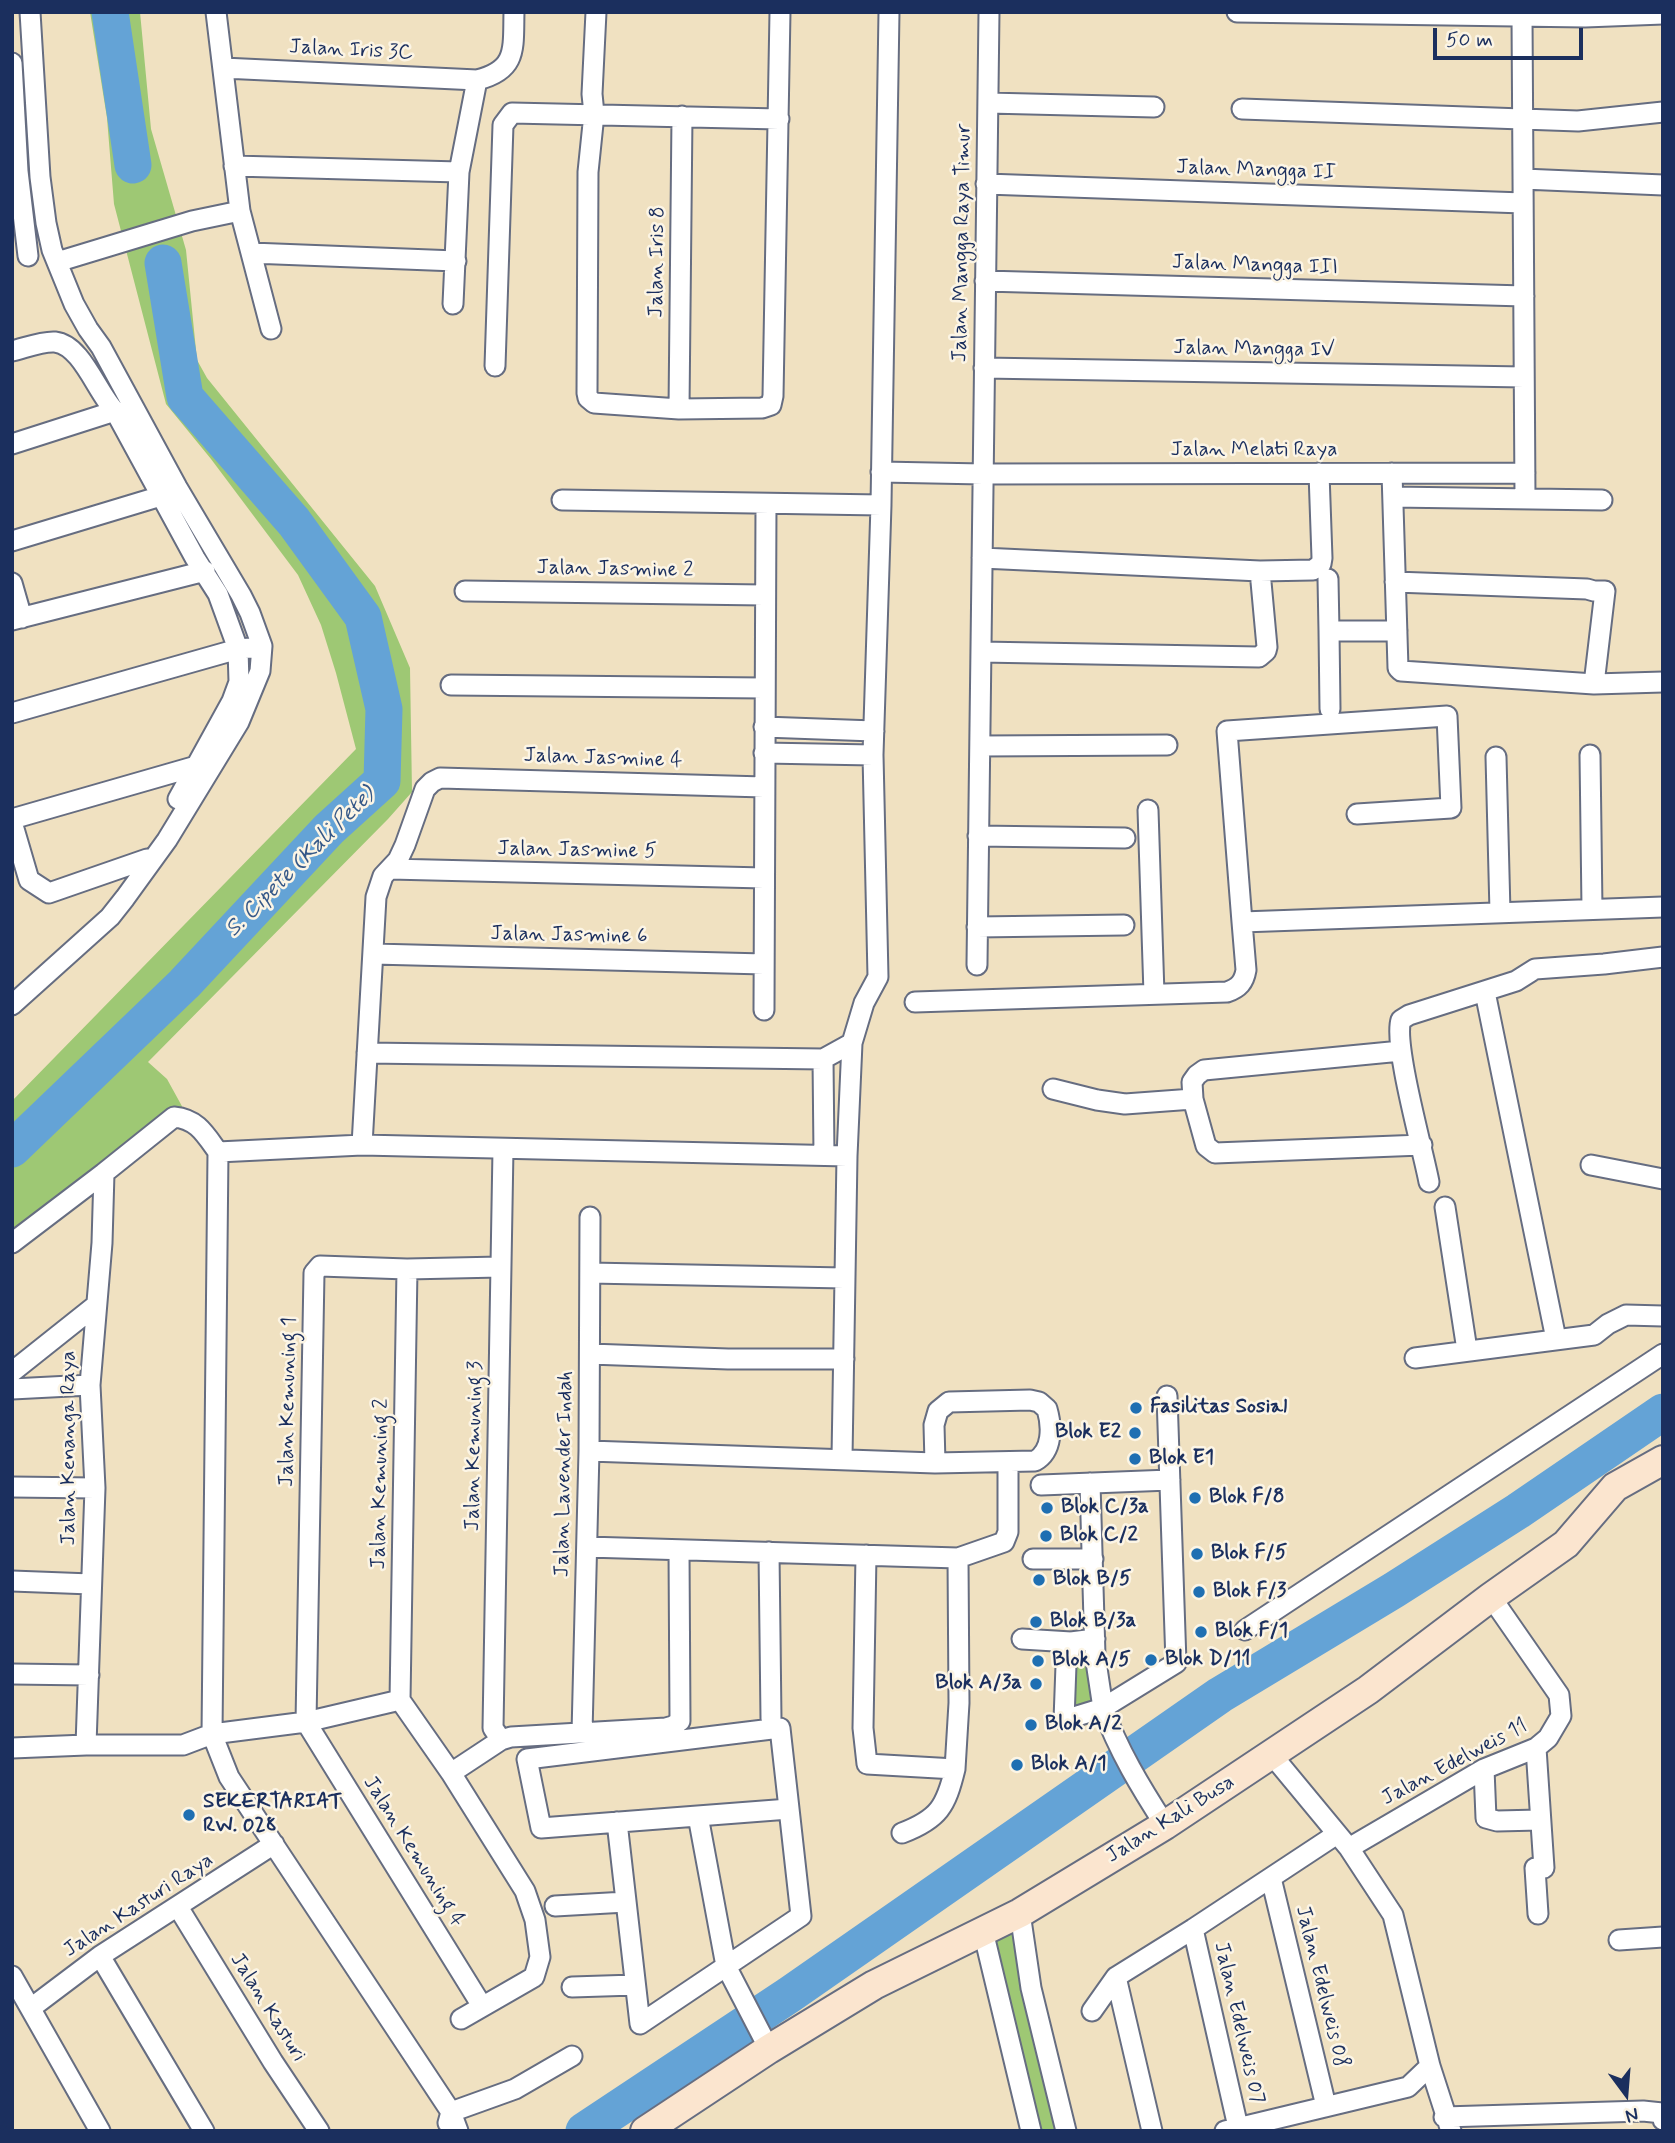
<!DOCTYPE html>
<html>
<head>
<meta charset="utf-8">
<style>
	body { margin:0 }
	#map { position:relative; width:1675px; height:2143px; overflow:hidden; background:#f0e1c1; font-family:Mynerve,sans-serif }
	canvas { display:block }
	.frame { position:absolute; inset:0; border:14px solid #1b2f5e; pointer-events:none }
	.north { position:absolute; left:1591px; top:2059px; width:70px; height:70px; -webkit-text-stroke:5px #fcf5e5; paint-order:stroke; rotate:164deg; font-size:19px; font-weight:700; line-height:28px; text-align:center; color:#1b2f5e }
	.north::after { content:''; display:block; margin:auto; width:24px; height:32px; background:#1b2f5e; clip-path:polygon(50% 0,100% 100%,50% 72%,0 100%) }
	.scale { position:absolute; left:1433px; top:28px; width:150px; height:32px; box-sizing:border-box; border:4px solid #1b2f5e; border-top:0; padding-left:9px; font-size:21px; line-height:24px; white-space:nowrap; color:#1b2f5e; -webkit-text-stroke:5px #fcf5e5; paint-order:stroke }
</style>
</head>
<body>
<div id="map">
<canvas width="1675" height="2143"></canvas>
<div class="frame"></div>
<div class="north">N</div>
<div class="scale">50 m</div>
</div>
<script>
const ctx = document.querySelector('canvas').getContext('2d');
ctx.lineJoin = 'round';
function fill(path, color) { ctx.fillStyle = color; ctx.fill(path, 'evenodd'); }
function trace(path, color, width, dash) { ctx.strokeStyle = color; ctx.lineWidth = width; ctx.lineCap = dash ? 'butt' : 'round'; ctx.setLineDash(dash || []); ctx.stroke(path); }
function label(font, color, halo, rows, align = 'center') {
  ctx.font = font + ' Mynerve,sans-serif'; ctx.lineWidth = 5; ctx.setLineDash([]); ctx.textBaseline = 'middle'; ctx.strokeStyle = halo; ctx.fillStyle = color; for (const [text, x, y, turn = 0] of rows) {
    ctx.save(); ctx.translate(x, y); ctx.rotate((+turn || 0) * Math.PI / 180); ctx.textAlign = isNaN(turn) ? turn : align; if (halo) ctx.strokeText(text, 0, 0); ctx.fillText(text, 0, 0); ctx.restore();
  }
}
fill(new Path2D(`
	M 90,12 L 140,12 L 151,129 L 186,250 L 197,360 L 207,378 L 375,586 L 410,668 L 412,792 L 388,819 L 148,1062 L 167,1079 L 189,1119 L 174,1117 L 12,1244 L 12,1101 L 356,749 L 336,673 L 321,625 L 298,575 L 211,459 L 166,404 L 114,204 L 107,118 ZM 367,794 L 368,795 L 240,923 L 329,829 Z
	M 1095,1639 L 1103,1708 L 1064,1720 L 1071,1642 Z
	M 1020,1913 L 1066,2131 L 1031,2131 L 983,1931 Z`), '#9ec874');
trace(new Path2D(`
	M 110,12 L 133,165
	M 12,1149 L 184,984 L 329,829 L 382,781 L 384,709 L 363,617 L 294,522 L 185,397 L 163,263
	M 584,2131 L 789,1995 L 1220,1695 L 1394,1590 L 1518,1511 L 1663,1412`), '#64a3d6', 37);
const street = new Path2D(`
	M 216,12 L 240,211 L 271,329
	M 596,12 L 592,94 L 594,114 L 588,172 L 587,393 L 588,398 L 594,403 L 679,409 L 762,408 L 771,405 L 773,396 L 780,12
	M 1237,12 L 1585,17 L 1663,14
	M 1522,16 L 1525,497
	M 12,63 L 18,171 L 28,256
	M 223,68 L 477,80 C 518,70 513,48 514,12
	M 988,103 L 1154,107
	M 1242,109 L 1578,121 L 1663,112
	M 234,166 L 459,172
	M 1523,179 L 1663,185
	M 986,184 L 1523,203
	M 251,253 L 456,261
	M 57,262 L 192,221 L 240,211
	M 985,281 L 1524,296
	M 453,304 L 459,172 L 477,80
	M 12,351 C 25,348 42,341 55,342 C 82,345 97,393 115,411 L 195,558 L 218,594 L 238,649 L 239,682 L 232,701 L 178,799
	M 495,366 L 503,125 L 512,113 L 779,119
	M 984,368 L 1524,377
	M 679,409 L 682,116
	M 12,444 L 115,411
	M 881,472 L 983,474 L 1525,473
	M 1392,473 L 1398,668 L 1401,671 L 1594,684 L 1663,682
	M 1393,497 L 1602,500
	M 562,500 L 881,505
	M 12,541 L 161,496
	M 982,558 L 1260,571 L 1313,570 L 1321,564 L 1322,558 L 1319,473
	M 1328,579 L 1329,631
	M 1395,582 L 1587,589 L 1594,591 L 1605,591 L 1594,684
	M 12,583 L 22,618
	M 465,591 L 764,595
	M 12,620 L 205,571
	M 981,652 L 1259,657 L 1266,651 L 1267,647 L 1260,571
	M 451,685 L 764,688
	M 1330,709 L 1329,631 L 1397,631
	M 12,713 L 238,649 L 251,648
	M 764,727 L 874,731
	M 980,746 L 1167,745
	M 764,753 L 873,755
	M 1590,755 L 1592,909
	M 1496,757 L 1500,912
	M 1148,810 L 1154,994
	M 1357,814 L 1451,808 L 1447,716 L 1227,731 L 1242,922 L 1663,907
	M 12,819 L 200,765
	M 12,822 L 29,880 L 49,893 L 147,859 L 151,862
	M 978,836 L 1125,838
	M 390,869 L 764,878
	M 977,927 L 1124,925
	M 374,954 L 764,964
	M 977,965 L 989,12
	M 1485,992 L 1556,1339
	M 915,1002 L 1227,992 C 1239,988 1244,982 1246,970 L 1242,922
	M 12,1005 L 110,917 L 125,898 L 167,840 L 239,722 L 260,671 L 262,646 L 250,613 L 241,595 L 177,487 L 101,347 L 88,329 L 74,304 L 52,250 L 46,223 L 40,177 L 30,12
	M 764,1010 L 766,504
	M 852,1043 L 864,1003 L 878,977 L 873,755 L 881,505 L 889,12
	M 1401,1051 L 1204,1070 L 1197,1075 L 1192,1082 L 1193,1099 L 1206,1146 L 1215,1153 L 1422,1145
	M 367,1053 L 823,1059
	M 1053,1089 L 1097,1100 L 1125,1104 L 1193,1099
	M 362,1145 L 376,897 L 383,876 L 398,860 L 405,845 L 425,789 L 432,782 L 440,778 L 764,787
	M 218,1152 C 205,1134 197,1119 174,1117 L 104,1173 L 102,1243 L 90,1385 L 95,1488 L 86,1745 L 183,1745 L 212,1734 L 306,1722 L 400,1700
	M 824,1155 L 823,1059 L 852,1043 L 847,1156
	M 1591,1165 L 1663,1179
	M 1429,1182 C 1423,1150 1393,1044 1401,1020 L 1409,1015 L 1516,981 L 1535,969 L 1604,964 L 1663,957
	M 1445,1207 L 1467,1350
	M 12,1243 L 104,1173
	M 590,1273 L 844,1278
	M 590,1354 L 728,1359 L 844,1359
	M 1415,1358 L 1594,1335 L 1608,1324 L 1626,1315 L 1663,1316
	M 12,1372 L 95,1306
	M 12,1389 L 90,1385
	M 589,1451 L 935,1463 L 1035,1461 C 1053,1451 1052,1426 1047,1409 L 1039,1402 L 1030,1400 L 949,1402 L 938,1411 L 934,1425 L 935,1463
	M 1090,1483 L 1095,1655 L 1103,1708 L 1064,1720 L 1066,1665 L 1071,1642 L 1095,1639
	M 1041,1485 L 1170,1480
	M 12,1487 L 95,1488
	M 587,1547 L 958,1558 L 1004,1542 L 1008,1532 L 1008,1462
	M 769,1552 L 771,1719
	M 866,1555 L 863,1728 L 867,1764 L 955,1769 L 959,1703 L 958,1558
	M 1033,1559 L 1093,1559
	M 12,1581 L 91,1584
	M 1245,1630 L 1663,1354
	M 1022,1639 L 1071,1642
	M 12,1674 L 89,1675
	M 400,1700 L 407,1269
	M 400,1700 L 451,1773 L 525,1891 L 535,1920 L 540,1957 L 534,1977 L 461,2019
	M 582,1733 L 589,1451 L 590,1217
	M 501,1740 L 493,1728 L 503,1149
	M 12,1748 L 86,1745
	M 1536,1748 L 1544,1868 L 1535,1868 L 1538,1914
	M 1272,1755 L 1349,1848 L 1393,1915 L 1430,2066 L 1451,2131
	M 1484,1769 L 1486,1818 L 1497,1821 L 1539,1820
	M 451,1773 L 501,1740 L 511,1737 L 666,1728 L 673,1726 L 680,1721 L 679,1550
	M 698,1816 L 726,1966 L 769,2049
	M 617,1822 L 640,2024 L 801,1916 L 780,1728 L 527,1759 L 541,1828 L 789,1809
	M 1165,1825 C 1141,1788 1118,1750 1103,1708 L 1176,1663 L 1167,1396
	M 902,1833 C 939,1819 946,1806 955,1769
	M 1349,1848 L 1484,1769 L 1536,1748 L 1548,1738 L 1561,1716 L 1559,1695 L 1491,1597
	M 1271,1878 L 1326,2106
	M 555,1906 L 626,1902
	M 178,1907 L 273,2062 L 319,2131
	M 1020,1913 L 1031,1988 L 1066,2131
	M 1193,1929 L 1238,2127
	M 983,1931 L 1031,2131
	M 1619,1940 L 1663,1937
	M 100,1956 L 204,2131
	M 12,1976 L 100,2131
	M 1116,1977 L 1152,2131
	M 572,1987 L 635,1985
	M 482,2006 L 306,1722 L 314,1273 L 320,1266 L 407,1269 L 500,1267
	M 31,2008 L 100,1956 L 274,1844
	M 1092,2011 L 1116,1977 L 1193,1929 L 1337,1834
	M 1444,2117 L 1643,2111 L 1662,2113 L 1663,2120
	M 448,2123 L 451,2112 L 515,2089 L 572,2056
	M 458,2131 L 451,2112 L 229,1777 L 212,1734 L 218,1152 L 362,1145 L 847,1156 L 842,1458
	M 1225,2131 L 1408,2087 L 1430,2066`);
const secondary = new Path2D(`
	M 645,2131 L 769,2049 L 874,1985 L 1020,1913 L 1165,1825 L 1368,1690 L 1491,1597 L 1566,1544 L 1615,1487 L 1663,1460`);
trace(street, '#666d81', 23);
trace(secondary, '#666d81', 32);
trace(street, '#fff', 19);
trace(secondary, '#fbe5cf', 28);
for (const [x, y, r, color] of [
	[1136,1408,7,"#1f6fb2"],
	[1135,1433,7,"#1f6fb2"],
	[1135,1459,7,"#1f6fb2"],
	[1195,1498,7,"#1f6fb2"],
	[1047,1508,7,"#1f6fb2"],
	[1046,1536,7,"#1f6fb2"],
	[1197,1554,7,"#1f6fb2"],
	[1039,1580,7,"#1f6fb2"],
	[1199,1592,7,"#1f6fb2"],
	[1036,1622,7,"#1f6fb2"],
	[1201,1632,7,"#1f6fb2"],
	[1151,1660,7,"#1f6fb2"],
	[1038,1661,7,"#1f6fb2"],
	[1036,1684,7,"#1f6fb2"],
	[1031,1725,7,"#1f6fb2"],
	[1017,1765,7,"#1f6fb2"],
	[189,1815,7,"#1f6fb2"]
]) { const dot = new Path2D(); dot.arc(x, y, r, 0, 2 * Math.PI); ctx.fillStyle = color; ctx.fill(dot); trace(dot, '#fcf5e5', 2.5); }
label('21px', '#1b2f5e', '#fcf5e5', [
	["Jalan Iris 3C",351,51,3],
	["Jalan Mangga II",1256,171,2],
	["Jalan Mangga Raya Timur",963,243,-89],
	["Jalan Iris 8",658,262,-89],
	["Jalan Mangga III",1255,266,2],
	["Jalan Mangga IV",1254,350,1],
	["Jalan Melati Raya",1254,451],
	["Jalan Jasmine 2",615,570,1],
	["Jalan Jasmine 4",603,759,2],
	["Jalan Jasmine 5",577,851,1],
	["Jalan Jasmine 6",569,936,1],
	["Jalan Kemuning 1",289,1402,-89],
	["Jalan Kemuning 3",475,1446,-89],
	["Jalan Kenanga Raya",70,1448,-90],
	["Jalan Lavender Indah",565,1474,-89],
	["Jalan Kemuning 2",381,1484,-89],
	["Jalan Edelweis 11",1455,1763,-28],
	["Jalan Kali Busa",1171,1820,-32],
	["Jalan Kemuning 4",413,1852,58],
	["Jalan Kasturi Raya",139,1906,-33],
	["Jalan Edelweis 08",1321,1987,76],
	["Jalan Kasturi",267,2008,58],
	["Jalan Edelweis 07",1238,2023,77]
]);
label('bold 21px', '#1b2f5e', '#fcf5e5', [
	["Fasilitas Sosial",1150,1408],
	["Blok E2",1121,1433,"right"],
	["Blok E1",1149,1459],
	["Blok F/8",1209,1498],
	["Blok C/3a",1061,1508],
	["Blok C/2",1060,1536],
	["Blok F/5",1211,1554],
	["Blok B/5",1053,1580],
	["Blok F/3",1213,1592],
	["Blok B/3a",1050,1622],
	["Blok F/1",1215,1632],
	["Blok D/11",1165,1660],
	["Blok A/5",1052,1661],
	["Blok A/3a",1022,1684,"right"],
	["Blok A/2",1045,1725],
	["Blok A/1",1031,1765],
	["SEKERTARIAT",203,1803],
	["RW. 028",203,1827]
], 'left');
label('italic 23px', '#355888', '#fcf5e5', [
	["S. Cipete (Kali Pete)",301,863,-45]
]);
</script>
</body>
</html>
